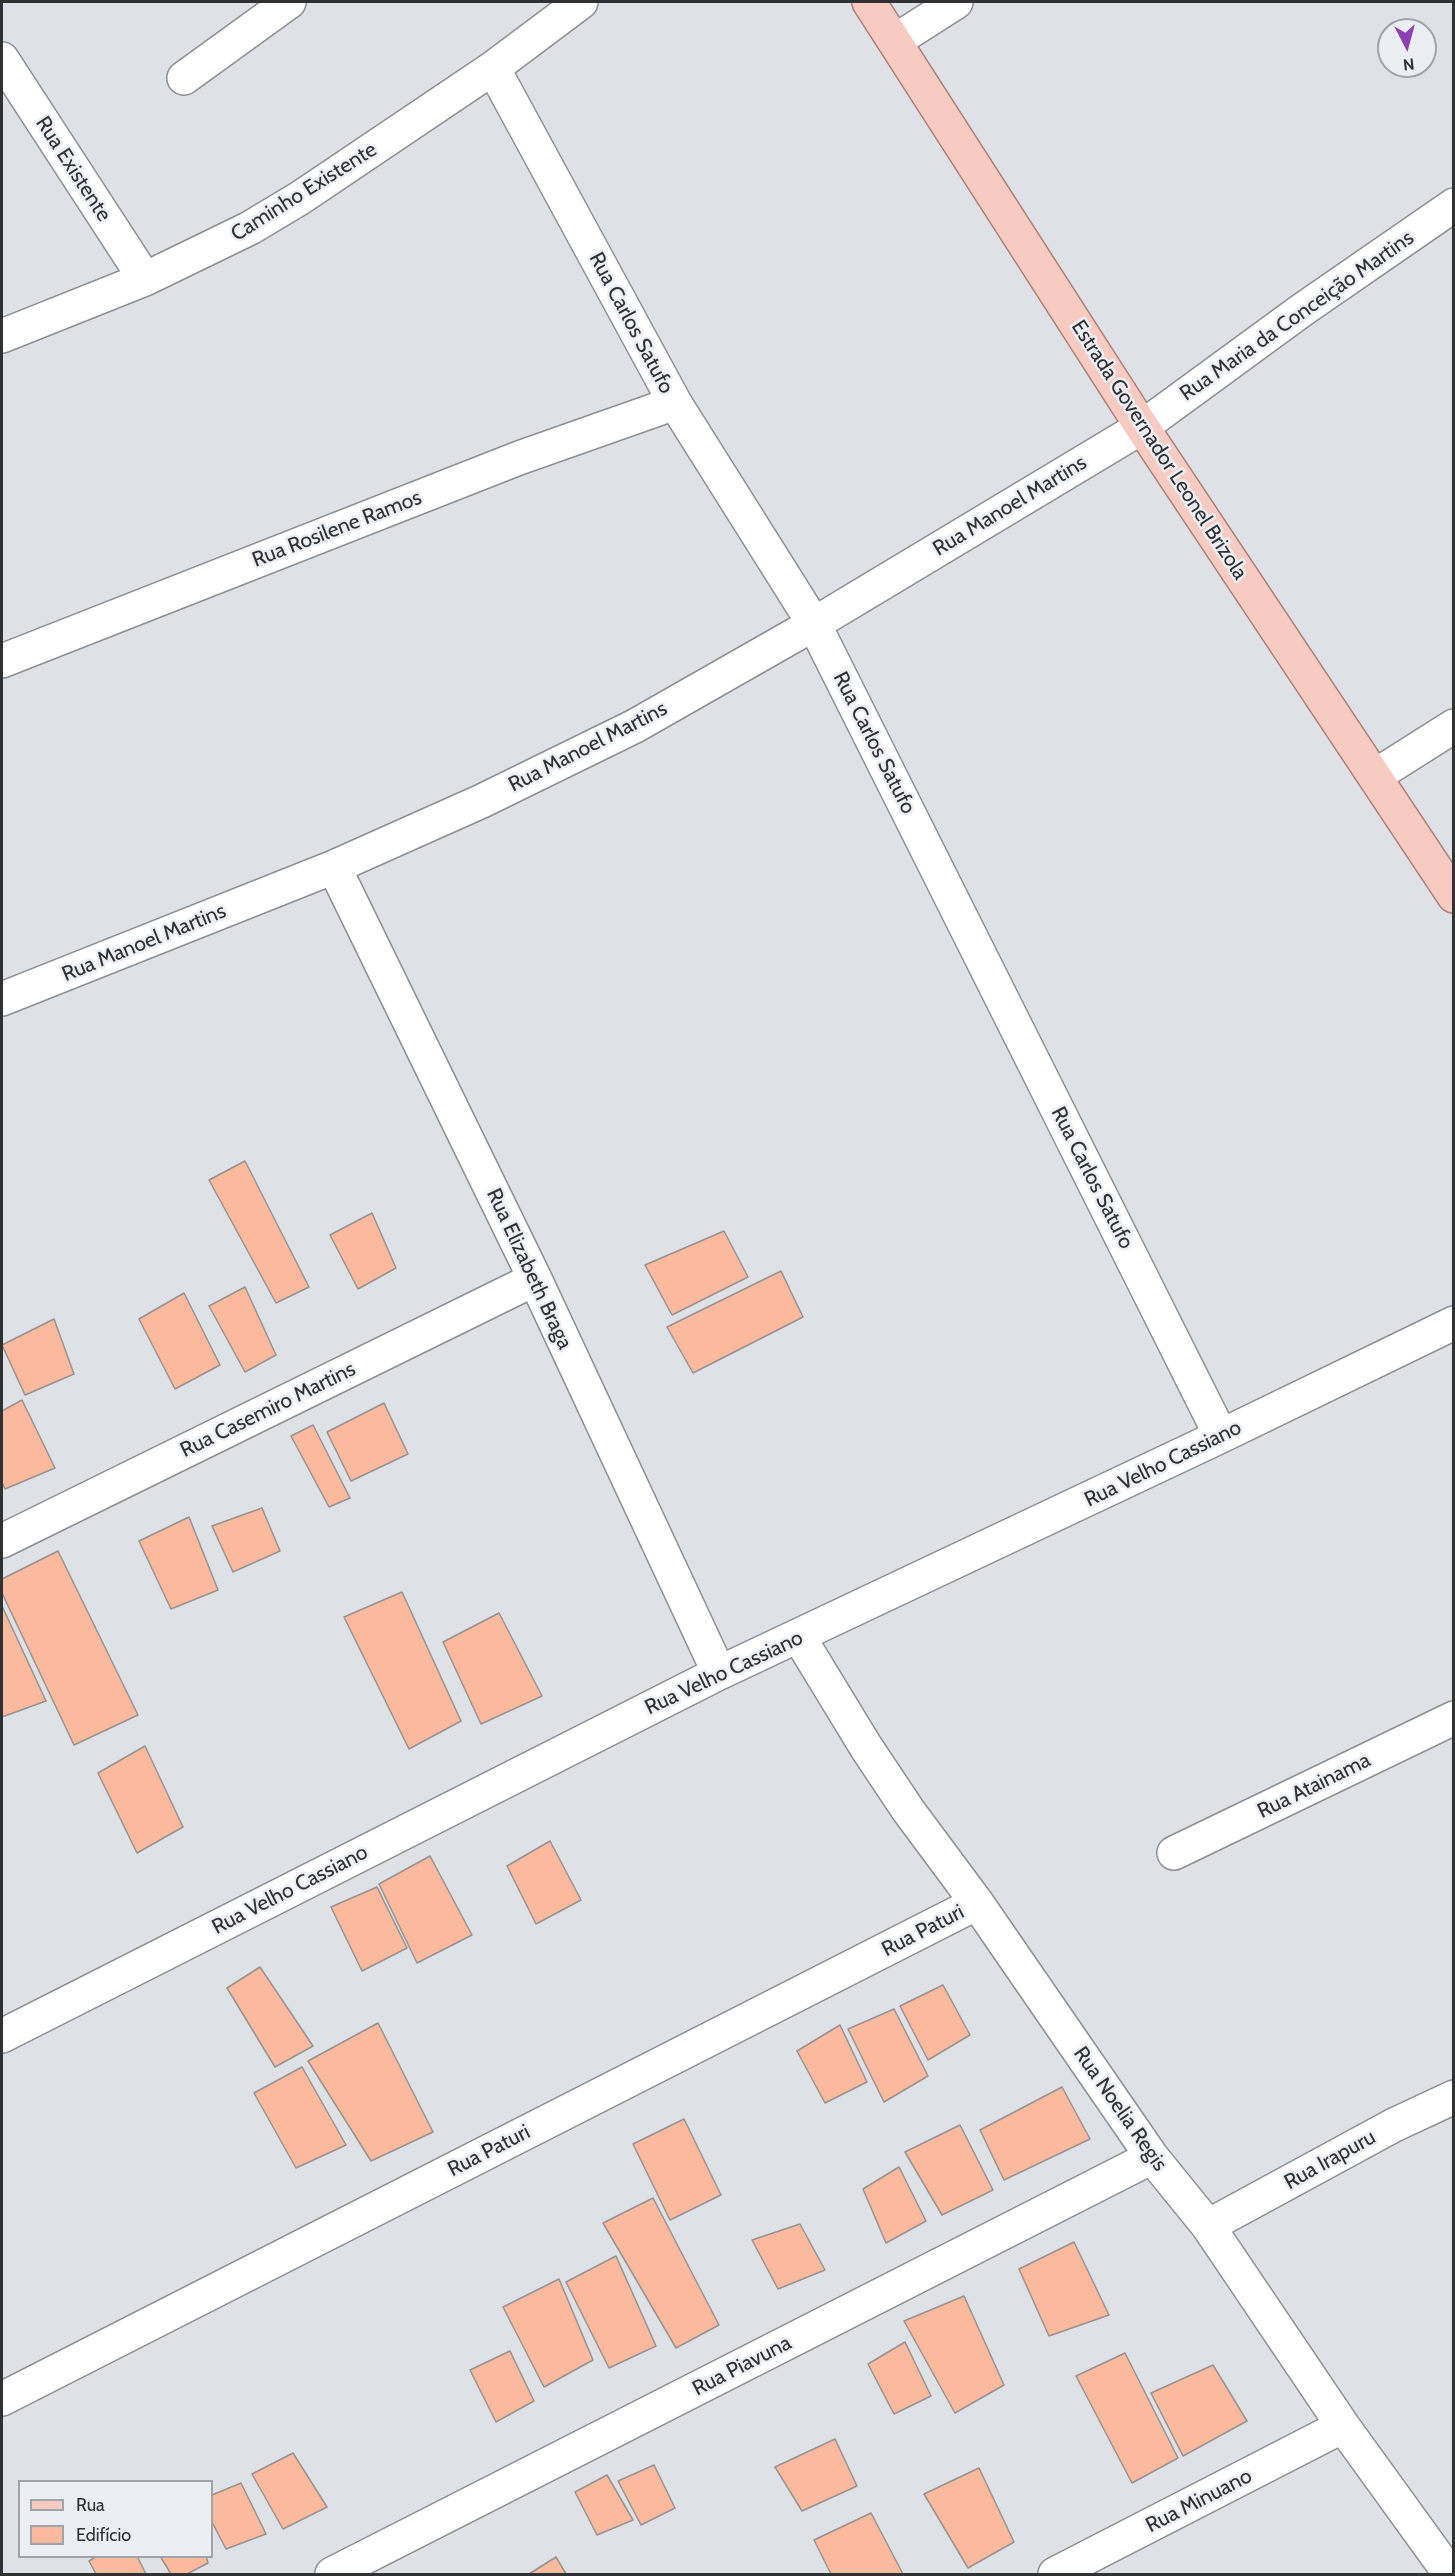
<!DOCTYPE html>
<html>
<head>
<meta charset="utf-8">
<style>
	body { margin:0 }
	#map { position:relative; width:1455px; height:2576px; overflow:hidden; background:#dee2e7; font-family:Cabin,sans-serif }
	canvas { display:block }
	.frame { position:absolute; inset:0; border:3px solid #303133; pointer-events:none }
	.legend { position:absolute; left:18px; top:2480px; width:195px; height:78px; box-sizing:border-box; background:#ebeff4; border:2px solid #a0a3a7; margin:0; padding:8px 10px; list-style:none; font-size:18px; color:#303133 }
	.legend li { display:flex; align-items:center; gap:12px; height:30px }
	.legend b { width:30px; border:2px solid #a0a3a7 }
	.north { position:absolute; left:1377px; top:18px; width:60px; height:60px; box-sizing:border-box; background:#ebeff4; border:2px solid #a0a3a7; border-radius:50%; rotate:174deg; font-size:16px; font-weight:700; line-height:24px; text-align:center; color:#303133 }
	.north::after { content:''; display:block; margin:auto; width:21px; height:27px; background:#8c40b1; clip-path:polygon(50% 0,100% 100%,50% 72%,0 100%) }
</style>
</head>
<body>
<div id="map">
<canvas width="1455" height="2576"></canvas>
<div class="frame"></div>
<ul class="legend">
<li><b style="height:8px;background:#f7cbc2"></b>Rua</li>
<li><b style="height:16px;background:#fbb99e"></b>Edifício</li>
</ul>
<div class="north">N</div>
</div>
<script>
const ctx = document.querySelector('canvas').getContext('2d');
ctx.lineJoin = 'round';
function fill(path, color) { ctx.fillStyle = color; ctx.fill(path, 'evenodd'); }
function trace(path, color, width, dash) { ctx.strokeStyle = color; ctx.lineWidth = width; ctx.lineCap = dash ? 'butt' : 'round'; ctx.setLineDash(dash || []); ctx.stroke(path); }
function label(font, color, halo, rows, align = 'center') {
  ctx.font = font + ' Cabin,sans-serif'; ctx.lineWidth = 5; ctx.setLineDash([]); ctx.textBaseline = 'middle'; ctx.strokeStyle = halo; ctx.fillStyle = color; for (const [text, x, y, turn = 0] of rows) {
    ctx.save(); ctx.translate(x, y); ctx.rotate((+turn || 0) * Math.PI / 180); ctx.textAlign = isNaN(turn) ? turn : align; if (halo) ctx.strokeText(text, 0, 0); ctx.fillText(text, 0, 0); ctx.restore();
  }
}
const building = new Path2D(`
	M 245,1161 L 309,1287 L 276,1303 L 209,1180 Z
	M 372,1213 L 396,1268 L 358,1289 L 330,1235 Z
	M 724,1231 L 748,1277 L 672,1315 L 645,1265 Z
	M 781,1271 L 803,1317 L 693,1373 L 667,1327 Z
	M 245,1287 L 276,1355 L 245,1372 L 209,1306 Z
	M 184,1293 L 220,1365 L 175,1389 L 139,1319 Z
	M 54,1319 L 74,1374 L 25,1395 L 2,1345 Z
	M 22,1400 L 55,1468 L 5,1489 L 2,1482 L 2,1411 Z
	M 384,1403 L 408,1454 L 351,1481 L 327,1432 Z
	M 313,1425 L 350,1498 L 329,1507 L 291,1436 Z
	M 262,1508 L 280,1551 L 233,1572 L 212,1526 Z
	M 189,1517 L 218,1590 L 171,1609 L 139,1541 Z
	M 58,1551 L 138,1715 L 74,1745 L 2,1593 L 2,1579 Z
	M 402,1592 L 461,1721 L 409,1749 L 344,1617 Z
	M 2,1606 L 46,1701 L 2,1717 Z
	M 499,1613 L 542,1696 L 481,1724 L 443,1642 Z
	M 145,1746 L 183,1827 L 137,1853 L 98,1773 Z
	M 550,1841 L 581,1900 L 536,1924 L 507,1866 Z
	M 430,1856 L 472,1935 L 417,1963 L 379,1884 Z
	M 377,1887 L 407,1948 L 362,1971 L 331,1907 Z
	M 260,1967 L 313,2046 L 275,2067 L 227,1988 Z
	M 943,1985 L 970,2035 L 928,2060 L 900,2006 Z
	M 894,2009 L 928,2076 L 884,2102 L 848,2029 Z
	M 378,2023 L 433,2132 L 371,2161 L 308,2061 Z
	M 840,2025 L 867,2082 L 825,2103 L 797,2051 Z
	M 302,2067 L 346,2145 L 296,2168 L 254,2093 Z
	M 1062,2087 L 1090,2139 L 1004,2180 L 980,2130 Z
	M 684,2119 L 721,2195 L 670,2220 L 633,2144 Z
	M 960,2125 L 993,2190 L 942,2215 L 905,2152 Z
	M 899,2167 L 926,2221 L 886,2243 L 863,2189 Z
	M 653,2198 L 719,2325 L 676,2348 L 603,2223 Z
	M 800,2224 L 825,2270 L 778,2289 L 752,2240 Z
	M 1074,2242 L 1109,2315 L 1049,2336 L 1019,2269 Z
	M 616,2256 L 656,2346 L 609,2368 L 566,2282 Z
	M 559,2279 L 593,2360 L 544,2387 L 503,2307 Z
	M 964,2296 L 1004,2385 L 955,2413 L 904,2321 Z
	M 905,2342 L 931,2396 L 894,2414 L 868,2364 Z
	M 510,2351 L 534,2401 L 496,2422 L 470,2370 Z
	M 1125,2353 L 1178,2458 L 1132,2483 L 1076,2376 Z
	M 1213,2365 L 1247,2421 L 1183,2456 L 1151,2393 Z
	M 835,2439 L 857,2486 L 802,2511 L 775,2467 Z
	M 293,2453 L 327,2507 L 283,2529 L 252,2474 Z
	M 654,2465 L 675,2508 L 641,2525 L 618,2481 Z
	M 979,2468 L 1014,2542 L 968,2568 L 924,2494 Z
	M 607,2475 L 633,2520 L 597,2535 L 575,2492 Z
	M 241,2483 L 266,2534 L 226,2549 L 212,2522 L 212,2495 Z
	M 871,2513 L 903,2574 L 831,2574 L 814,2540 Z
	M 97,2556 L 137,2556 L 146,2574 L 96,2574 L 89,2561 Z
	M 160,2556 L 206,2556 L 208,2563 L 187,2574 L 171,2574 Z
	M 556,2557 L 566,2574 L 529,2574 Z`);
fill(building, '#fbb99e');
trace(building, '#97918f', 1.5);
const minor = new Path2D(`
	M 895,41 L 956,2
	M 2,59 L 145,279
	M 493,68 L 675,403 L 814,624 L 1221,1436
	M 184,78 L 289,2
	M 2,336 L 145,279 L 250,228 L 300,198 L 493,68 L 581,2
	M 2,661 L 519,458 L 675,403
	M 1375,776 L 1454,726
	M 334,867 L 535,1279 L 719,1673
	M 2,999 L 334,867 L 482,801 L 635,726 L 814,624 L 1142,427 L 1302,310 L 1454,205
	M 2,1541 L 535,1279
	M 799,1637 L 866,1747 L 908,1810 L 977,1903 L 1152,2157 L 1208,2226 L 1343,2426 L 1450,2574
	M 1174,1853 L 1454,1718
	M 2,2036 L 719,1673 L 1221,1436 L 1454,1323
	M 1208,2226 L 1394,2125 L 1454,2097
	M 2,2399 L 977,1903
	M 332,2574 L 1152,2157
	M 1055,2574 L 1343,2426`);
const major = new Path2D(`
	M 869,2 L 1142,427 L 1454,896`);
trace(minor, '#8b8e92', 36);
trace(major, '#ae7f75', 36);
trace(minor, '#fff', 33);
trace(major, '#f7cbc2', 33);
label('21px', '#303133', '#ebeff4', [
	["Rua Existente",73,169,57],
	["Caminho Existente",304,192,-32],
	["Rua Maria da Conceição Martins",1297,316,-35],
	["Rua Carlos Satufo",631,323,62],
	["Estrada Governador Leonel Brizola",1159,450,57],
	["Rua Manoel Martins",1010,506,-31],
	["Rua Rosilene Ramos",337,529,-21],
	["Rua Carlos Satufo",874,743,63],
	["Rua Manoel Martins",588,747,-27],
	["Rua Manoel Martins",144,943,-22],
	["Rua Carlos Satufo",1092,1178,63],
	["Rua Elizabeth Braga",529,1269,65],
	["Rua Casemiro Martins",268,1410,-26],
	["Rua Velho Cassiano",1163,1464,-26],
	["Rua Velho Cassiano",724,1673,-25],
	["Rua Atainama",1314,1786,-26],
	["Rua Velho Cassiano",290,1890,-27],
	["Rua Paturi",923,1931,-27],
	["Rua Noelia Regis",1120,2109,55],
	["Rua Paturi",489,2151,-27],
	["Rua Irapuru",1330,2160,-29],
	["Rua Piavuna",742,2366,-27],
	["Rua Minuano",1199,2501,-27]
]);
</script>
</body>
</html>
